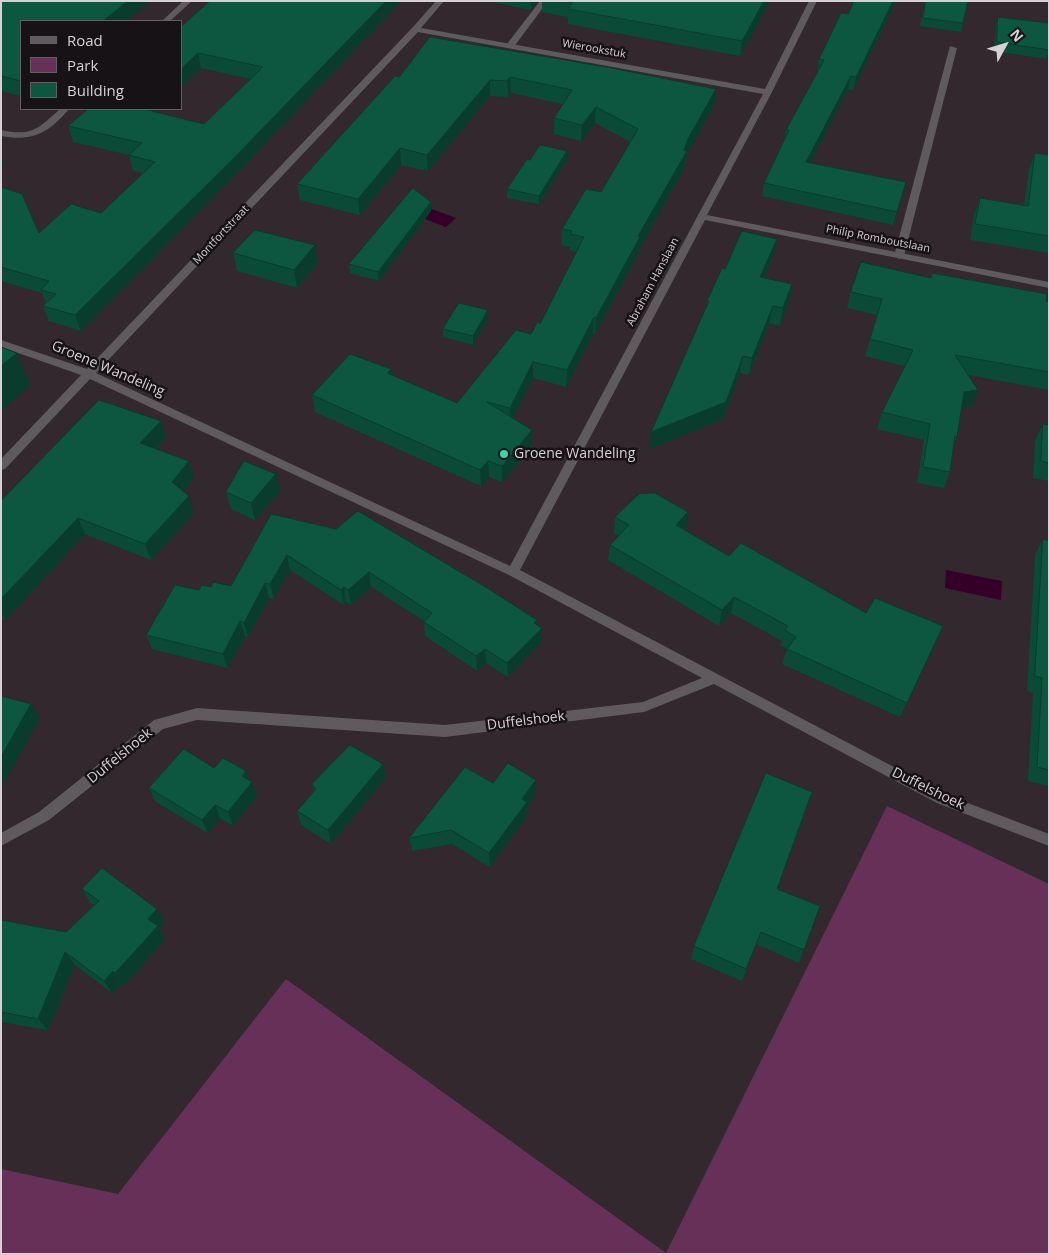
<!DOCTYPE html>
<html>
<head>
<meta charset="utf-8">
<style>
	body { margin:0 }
	#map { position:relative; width:1050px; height:1255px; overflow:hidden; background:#32282e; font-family:"Open Sans",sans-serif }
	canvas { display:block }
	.frame { position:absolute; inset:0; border:2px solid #d7d0d5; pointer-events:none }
	.legend { position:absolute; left:20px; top:20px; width:162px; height:90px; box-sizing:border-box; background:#161215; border:1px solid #635e62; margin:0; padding:6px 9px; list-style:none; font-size:15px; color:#d7d0d5 }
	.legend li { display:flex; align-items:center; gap:10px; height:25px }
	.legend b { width:25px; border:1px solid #635e62 }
	.north { position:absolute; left:980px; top:20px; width:50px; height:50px; -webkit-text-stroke:4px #161215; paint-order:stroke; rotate:51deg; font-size:14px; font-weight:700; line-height:20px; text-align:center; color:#d7d0d5 }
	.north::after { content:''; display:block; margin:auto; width:18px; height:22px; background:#d7d0d5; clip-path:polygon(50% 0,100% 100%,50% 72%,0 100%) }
</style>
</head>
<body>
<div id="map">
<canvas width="1050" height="1255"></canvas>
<div class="frame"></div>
<ul class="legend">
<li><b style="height:6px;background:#5f5a5d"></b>Road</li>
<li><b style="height:14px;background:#663058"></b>Park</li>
<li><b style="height:14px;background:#0d5640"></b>Building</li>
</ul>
<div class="north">N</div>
</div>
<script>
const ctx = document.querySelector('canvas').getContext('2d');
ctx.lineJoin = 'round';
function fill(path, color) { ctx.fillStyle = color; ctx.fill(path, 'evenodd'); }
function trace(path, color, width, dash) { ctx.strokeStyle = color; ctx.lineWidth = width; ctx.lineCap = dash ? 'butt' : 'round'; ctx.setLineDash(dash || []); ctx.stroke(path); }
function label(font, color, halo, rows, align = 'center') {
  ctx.font = font + ' "Open Sans",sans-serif'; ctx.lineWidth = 5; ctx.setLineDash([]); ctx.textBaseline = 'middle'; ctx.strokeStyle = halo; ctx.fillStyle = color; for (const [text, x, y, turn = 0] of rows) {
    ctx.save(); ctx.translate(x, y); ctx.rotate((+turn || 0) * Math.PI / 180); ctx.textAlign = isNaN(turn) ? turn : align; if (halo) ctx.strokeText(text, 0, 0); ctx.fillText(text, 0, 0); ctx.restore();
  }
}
fill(new Path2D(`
	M 887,806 L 1049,884 L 1049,1254 L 1,1254 L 1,1169 L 118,1194 L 286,979 L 666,1253 Z`), '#663058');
fill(new Path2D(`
	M 424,206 L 456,218 L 446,227 L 414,215 Z
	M 946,570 L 1002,581 L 1001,600 L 945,588 Z`), '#34002a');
fill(new Path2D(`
	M 540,1 L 548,1 L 513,48 L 507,48 L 507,44 Z
	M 950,46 L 957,48 L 904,256 L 899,259 L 894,256 Z`), '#5f5a5d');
fill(new Path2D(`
	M 183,1 L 192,1 L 170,21 L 162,21 Z
	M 436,1 L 444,1 L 421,28 L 765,89 L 809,1 L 817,1 L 772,92 L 707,215 L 1049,282 L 1049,288 L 705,220 L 520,570 L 947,795 L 1049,834 L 1049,846 L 937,803 L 714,684 L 644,712 L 445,737 L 197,720 L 163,729 L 49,820 L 1,846 L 1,833 L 39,812 L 154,720 L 197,708 L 445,725 L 643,702 L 702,678 L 509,575 L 90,379 L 5,469 L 1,470 L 1,459 L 81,375 L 1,347 L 1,340 L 87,369 L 413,27 ZM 418,32 L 763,94 L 510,566 L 96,373 Z
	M 60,109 L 69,109 C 49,133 32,142 1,136 L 1,130 C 32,137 39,128 60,109 Z`), '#5f5a5d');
fill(new Path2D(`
	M 1,1 L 21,21 L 21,96 L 1,91 Z
	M 401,1 L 236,174 L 81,331 L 49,321 L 43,306 L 46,303 L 42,293 L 1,281 L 1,187 L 39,233 L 101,213 L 143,173 L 133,171 L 129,155 L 73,142 L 68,126 L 88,109 L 159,109 L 155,112 L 204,124 L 251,79 L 201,68 L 181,87 L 181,27 Z
	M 488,1 L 537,1 L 531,10 Z
	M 542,1 L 770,1 L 740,56 L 568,24 L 568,17 L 542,12 Z
	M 896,1 L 853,90 L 848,89 L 810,163 L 906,182 L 893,225 L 762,196 L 764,183 L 784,140 L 786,130 L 818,72 L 817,72 L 819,59 L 848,14 Z
	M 925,1 L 968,1 L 961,32 L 920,26 Z
	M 998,17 L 1049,50 L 1046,59 L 994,51 L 996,25 Z
	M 430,37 L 714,105 L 686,156 L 685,167 L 639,249 L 638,253 L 628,273 L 595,334 L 593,334 L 566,387 L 533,378 L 513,418 L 532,430 L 532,446 L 502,482 L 489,477 L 481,486 L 315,412 L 312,395 L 392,375 L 457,403 L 531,334 L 540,324 L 577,252 L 569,250 L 570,247 L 561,245 L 562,229 L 601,192 L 630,142 L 595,123 L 581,141 L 554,134 L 554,118 L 563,104 L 511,93 L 508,97 L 490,96 L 428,171 L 401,165 L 360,215 L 300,200 L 297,184 L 399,77 Z
	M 567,151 L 567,160 L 539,204 L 507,198 L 507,189 L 530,160 Z
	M 1035,153 L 1049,155 L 1049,253 L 970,240 L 974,214 L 980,198 L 1024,205 L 1029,169 Z
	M 431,211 L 379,281 L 350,273 L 349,264 Z
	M 233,253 L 318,262 L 297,288 L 237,271 Z
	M 773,256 L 764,278 L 792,284 L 789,301 L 780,326 L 769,323 L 749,375 L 740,373 L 723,419 L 649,449 L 706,307 L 707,301 L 725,269 Z
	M 932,273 L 1049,302 L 1049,390 L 969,375 L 972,406 L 962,408 L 957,437 L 953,445 L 950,472 L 944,488 L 917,483 L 924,440 L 877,429 L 882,412 L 905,366 L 865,356 L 877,315 L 847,308 L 851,292 L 930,278 Z
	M 488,310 L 488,318 L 473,345 L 443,337 L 443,329 Z
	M 1043,424 L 1049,425 L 1049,481 L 1033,478 L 1035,440 Z
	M 166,437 L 156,449 L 194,478 L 183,491 L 194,513 L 151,560 L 85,534 L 5,620 L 1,619 L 1,501 Z
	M 280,491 L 255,520 L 231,509 L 226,492 Z
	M 271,514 L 537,624 L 541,642 L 508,677 L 486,663 L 477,671 L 425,636 L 424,621 L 371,587 L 351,605 L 346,602 L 344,605 L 290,570 L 274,599 L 269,598 L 248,637 L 245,636 L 228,668 L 152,649 L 146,635 L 199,590 L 211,587 L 231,586 Z
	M 615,517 L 686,528 L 684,530 L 729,556 L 866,613 L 943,626 L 900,717 L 782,664 L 787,649 L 780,645 L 782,641 L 731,613 L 719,626 L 608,560 L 610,545 L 619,536 L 614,533 Z
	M 1043,539 L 1049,541 L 1049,786 L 1028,781 L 1033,693 L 1027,691 L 1035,555 Z
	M 383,764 L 385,779 L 331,844 L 301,825 L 297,811 L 314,791 L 312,784 Z
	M 214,768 L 246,771 L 249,780 L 257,796 L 233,826 L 220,818 L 208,833 L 156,802 L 149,788 Z
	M 493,783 L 536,794 L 527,807 L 527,816 L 490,867 L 452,844 L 412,851 L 409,838 Z
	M 82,889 L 165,922 L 159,928 L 165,939 L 124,985 L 122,983 L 112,993 L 75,965 L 48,1030 L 1,1022 L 1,920 L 66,932 L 94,905 L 90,902 Z
	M 777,889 L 804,950 L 799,963 L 756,944 L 742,981 L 691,959 L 694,946 Z`), '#0b4a37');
fill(new Path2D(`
	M 128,1 L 150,1 L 127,21 L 103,21 Z
	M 386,1 L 401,1 L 236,174 L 81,331 L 75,315 Z
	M 531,1 L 537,1 L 531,10 Z
	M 764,1 L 770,1 L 740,56 L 742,41 Z
	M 893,1 L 896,1 L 853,90 L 856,77 Z
	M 198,53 L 201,68 L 181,87 L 181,69 Z
	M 851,76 L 848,89 L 804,175 L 806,162 Z
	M 510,77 L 511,93 L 508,97 L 507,81 Z
	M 490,80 L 490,96 L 428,171 L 427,155 Z
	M 716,89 L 714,105 L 686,156 L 685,167 L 639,249 L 638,253 L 628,273 L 595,334 L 596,318 L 638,236 L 684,150 L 688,139 Z
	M 596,107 L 595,123 L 581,141 L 582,125 Z
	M 140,109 L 159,109 L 144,123 Z
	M 400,148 L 401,165 L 360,215 L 358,199 Z
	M 567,151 L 567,160 L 539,204 L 539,196 Z
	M 1,156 L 4,164 L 1,167 Z
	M 906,182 L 903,195 L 893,225 L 897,212 Z
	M 431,202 L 431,211 L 379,281 L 378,272 Z
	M 777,239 L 773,256 L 757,294 L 760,277 Z
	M 315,245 L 318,262 L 297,288 L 294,270 Z
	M 792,284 L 789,301 L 780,326 L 783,308 Z
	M 773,306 L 769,323 L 749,375 L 752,358 Z
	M 488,310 L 488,318 L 473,345 L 473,336 Z
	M 594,317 L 593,334 L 566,387 L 567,370 Z
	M 17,353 L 30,385 L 1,411 L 1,366 Z
	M 743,356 L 740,373 L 723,419 L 649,449 L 651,432 Z
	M 533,362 L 533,378 L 510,424 L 510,408 Z
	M 391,369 L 393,385 L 387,373 Z
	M 978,390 L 972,406 L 958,409 L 964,392 Z
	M 161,421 L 166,437 L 146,459 L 140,443 Z
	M 532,430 L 532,446 L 502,482 L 502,466 Z
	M 189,461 L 194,478 L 178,498 L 172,482 Z
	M 488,461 L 489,477 L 481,486 L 480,470 Z
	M 276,474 L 280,491 L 255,520 L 251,503 Z
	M 189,496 L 194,513 L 151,560 L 145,544 Z
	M 688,512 L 686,528 L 673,541 L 676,525 Z
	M 78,518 L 85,534 L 5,620 L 1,614 L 1,599 Z
	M 287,555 L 290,570 L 274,599 L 270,584 Z
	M 369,572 L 371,587 L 351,605 L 348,590 Z
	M 265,583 L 269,598 L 248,637 L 244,623 Z
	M 344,587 L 346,602 L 344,605 L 341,590 Z
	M 734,597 L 731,613 L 719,626 L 722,610 Z
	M 537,620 L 536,633 L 542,628 L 541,642 L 508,677 L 507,663 L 534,623 Z
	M 240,621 L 245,636 L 228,668 L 223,654 Z
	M 485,649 L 486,663 L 477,671 L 476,656 Z
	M 31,704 L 40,718 L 1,788 L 1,757 Z
	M 383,764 L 385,779 L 331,844 L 328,830 Z
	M 246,771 L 250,785 L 252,782 L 257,796 L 233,826 L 228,812 L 242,776 Z
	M 536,780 L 536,794 L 527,807 L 527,816 L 490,867 L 489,853 L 522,799 Z
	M 215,805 L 220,818 L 208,833 L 202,820 Z
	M 157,909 L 165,922 L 159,928 L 165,939 L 124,985 L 115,973 L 148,919 Z
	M 65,952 L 75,965 L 48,1030 L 38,1019 Z
	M 113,971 L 122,983 L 112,993 L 104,981 Z`), '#093c2d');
const building = new Path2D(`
	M 1,1 L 128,1 L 103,21 L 21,21 L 21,81 L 1,76 Z
	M 210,1 L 386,1 L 233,159 L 75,315 L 43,306 L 56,294 L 41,290 L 49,281 L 1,267 L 1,187 L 22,194 L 39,233 L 71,204 L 101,213 L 155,162 L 129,155 L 142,143 L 68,126 L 88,109 L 144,109 L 204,124 L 263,67 L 198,53 L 181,69 L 181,27 Z
	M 563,1 L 764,1 L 742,41 L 568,9 L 572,3 Z
	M 854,1 L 893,1 L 856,77 L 851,76 L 806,162 L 906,182 L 897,212 L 764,183 L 789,130 L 786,130 L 824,60 L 819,59 L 841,13 L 848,14 Z
	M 926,1 L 968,1 L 963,23 L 923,18 Z
	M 998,17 L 1049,23 L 1049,50 L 997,42 Z
	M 430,37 L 612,68 L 716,89 L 688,139 L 684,150 L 687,151 L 638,236 L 640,237 L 629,257 L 596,318 L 594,317 L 567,370 L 533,362 L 510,408 L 487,402 L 532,430 L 502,466 L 488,461 L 480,470 L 312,395 L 350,354 L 391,369 L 387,373 L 457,403 L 516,330 L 531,334 L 538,321 L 540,324 L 584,237 L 570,234 L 572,231 L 562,229 L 586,189 L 601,192 L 638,129 L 596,107 L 582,125 L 554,118 L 572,90 L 510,77 L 507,81 L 490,80 L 427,155 L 400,148 L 358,199 L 297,184 L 395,76 L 399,77 Z
	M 540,145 L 567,151 L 539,196 L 507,189 L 527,159 L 530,160 Z
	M 1035,153 L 1049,155 L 1049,236 L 975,224 L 980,198 L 1028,206 Z
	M 413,188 L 431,202 L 378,272 L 349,264 Z
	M 255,230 L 315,245 L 294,270 L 233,253 Z
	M 742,231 L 777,239 L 760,277 L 792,284 L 783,308 L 773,306 L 752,358 L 743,356 L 726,402 L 651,432 L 709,301 L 707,301 L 722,268 L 725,269 Z
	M 861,262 L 931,278 L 932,273 L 1047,294 L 1046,301 L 1049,302 L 1049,372 L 955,355 L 978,390 L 964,392 L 957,437 L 955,436 L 950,472 L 923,467 L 930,424 L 882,412 L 913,350 L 870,339 L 882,299 L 851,292 Z
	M 459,303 L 488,310 L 473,336 L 443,329 Z
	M 1,347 L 17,353 L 1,366 Z
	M 99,400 L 161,421 L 140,443 L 189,461 L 172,482 L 189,496 L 145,544 L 78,518 L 1,599 L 1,501 Z
	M 1043,424 L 1049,425 L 1049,463 L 1041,461 Z
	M 244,461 L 276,474 L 251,503 L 226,492 Z
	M 655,493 L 688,512 L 676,525 L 729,556 L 741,543 L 866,613 L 875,598 L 943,626 L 907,703 L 787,649 L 796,637 L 785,630 L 788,626 L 734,597 L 722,610 L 610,545 L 629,525 L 615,517 L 639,494 Z
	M 358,511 L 492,591 L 537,620 L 534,623 L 542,628 L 507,663 L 485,649 L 476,656 L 424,622 L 432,613 L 369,572 L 348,590 L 344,587 L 341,590 L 287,555 L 270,584 L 265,583 L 244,623 L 240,621 L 223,654 L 146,635 L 175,585 L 199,590 L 202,585 L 211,587 L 213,582 L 231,586 L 271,514 L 336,529 Z
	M 1043,539 L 1049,541 L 1049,770 L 1037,767 L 1042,678 L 1035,676 Z
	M 1,696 L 31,704 L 1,757 Z
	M 350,745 L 383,764 L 328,830 L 297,811 L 316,789 L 312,784 Z
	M 184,749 L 214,768 L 223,758 L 246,771 L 242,776 L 252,782 L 228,812 L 215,805 L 202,820 L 149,788 Z
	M 508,763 L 536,780 L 522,799 L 527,802 L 489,853 L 451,830 L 409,838 L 465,767 L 493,783 Z
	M 766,773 L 812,792 L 777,889 L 820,906 L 804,950 L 761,932 L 746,969 L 694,946 Z
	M 102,868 L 157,909 L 148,919 L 158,926 L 115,973 L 113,971 L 104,981 L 65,952 L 38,1019 L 1,1012 L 1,920 L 66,932 L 99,901 L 82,889 Z`);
fill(building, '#0d5640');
trace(building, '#093c2d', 1);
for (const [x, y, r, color] of [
	[504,454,5,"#3ad4a5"]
]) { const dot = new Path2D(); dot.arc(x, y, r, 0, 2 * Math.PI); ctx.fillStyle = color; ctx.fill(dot); trace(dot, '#161215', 2); }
label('11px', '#d7d0d5', '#161215', [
	["Wierookstuk",594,49,10],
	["Montfortstraat",221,235,-47],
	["Philip Romboutslaan",878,239,11],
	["Abraham Hanslaan",653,282,-62]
]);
label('14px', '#d7d0d5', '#161215', [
	["Groene Wandeling",108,369,23],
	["Duffelshoek",526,721,-7],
	["Duffelshoek",120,756,-39],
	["Duffelshoek",928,789,26]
]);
label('14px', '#d7d0d5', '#161215', [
	["Groene Wandeling",514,454]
], 'left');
</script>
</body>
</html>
